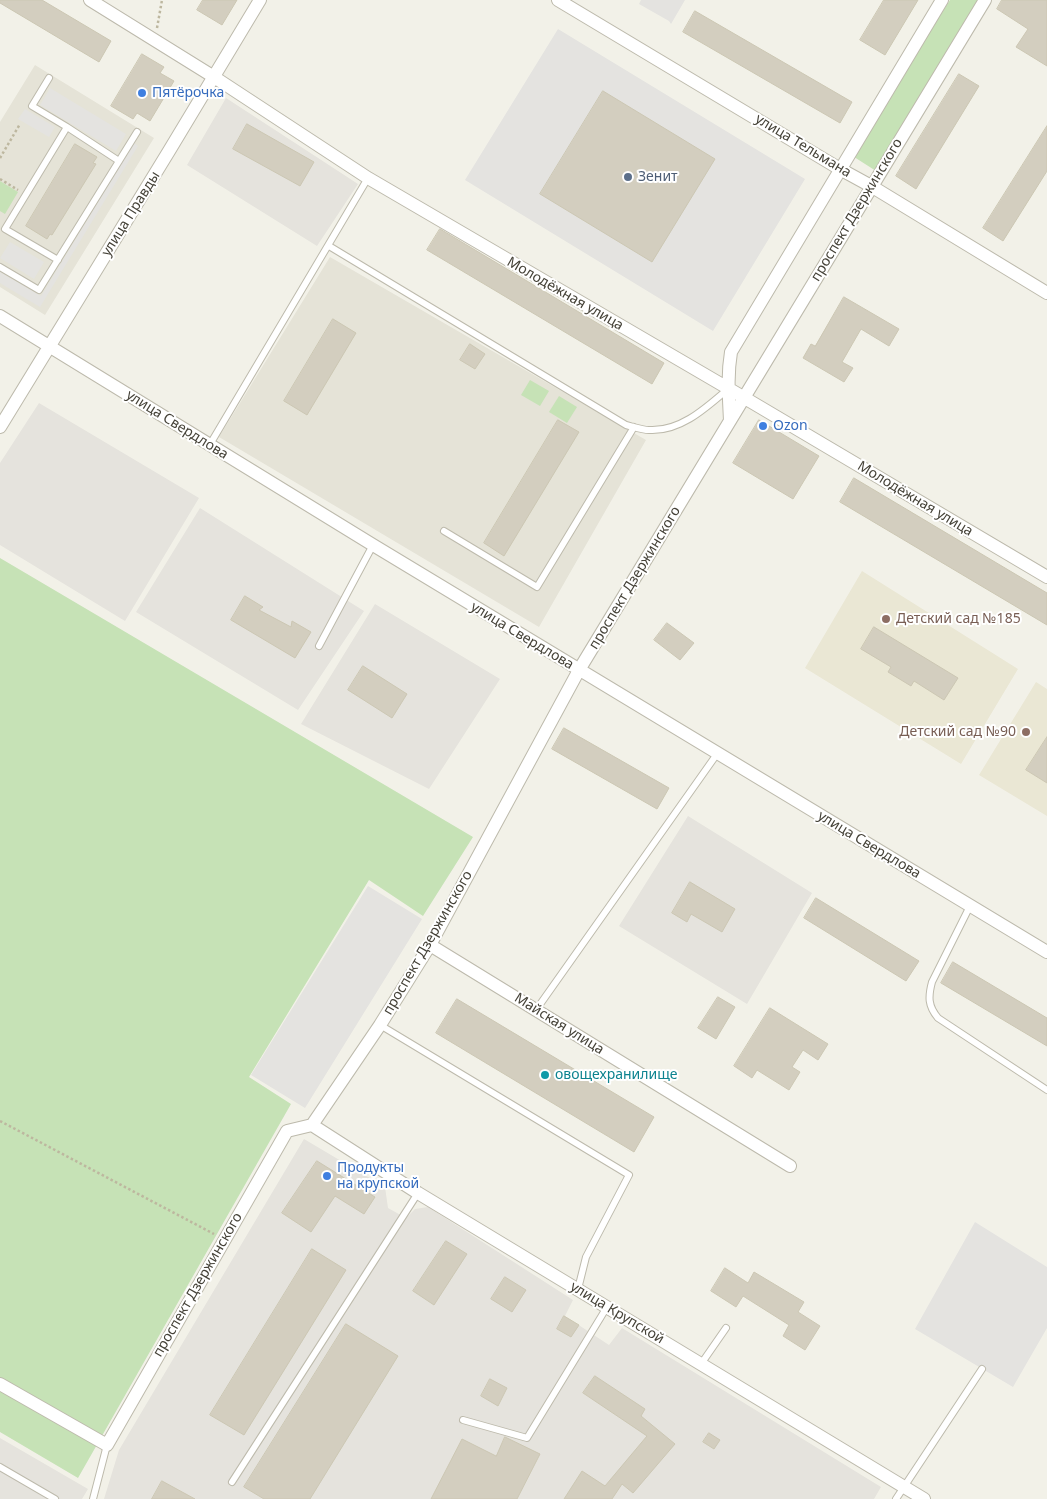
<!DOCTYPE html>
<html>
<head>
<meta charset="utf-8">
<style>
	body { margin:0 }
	canvas { display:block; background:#f2f1e8 }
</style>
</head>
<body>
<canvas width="1047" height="1499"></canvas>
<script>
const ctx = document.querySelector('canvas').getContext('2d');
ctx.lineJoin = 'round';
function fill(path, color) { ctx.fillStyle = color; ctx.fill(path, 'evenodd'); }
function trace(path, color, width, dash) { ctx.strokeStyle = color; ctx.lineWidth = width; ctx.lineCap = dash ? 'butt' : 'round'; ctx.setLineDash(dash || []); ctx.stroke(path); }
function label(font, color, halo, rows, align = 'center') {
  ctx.font = font + ' "Noto Sans",sans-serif'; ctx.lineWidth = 4; ctx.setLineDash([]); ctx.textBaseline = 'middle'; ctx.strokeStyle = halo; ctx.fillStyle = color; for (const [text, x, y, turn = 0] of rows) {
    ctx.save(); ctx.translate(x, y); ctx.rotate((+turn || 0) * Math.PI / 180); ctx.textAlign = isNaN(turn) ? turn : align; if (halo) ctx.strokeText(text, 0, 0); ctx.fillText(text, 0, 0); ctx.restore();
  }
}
fill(new Path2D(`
	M 35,65 L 154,138 L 45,315 L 0,287 L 0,122 Z
	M 330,257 L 646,440 L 539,627 L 219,437 Z`), '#e5e3d7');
fill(new Path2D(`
	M 226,98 L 358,184 L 317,246 L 187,165 Z
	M 39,403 L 199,498 L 125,621 L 0,545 L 0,463 Z
	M 200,508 L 364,611 L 298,710 L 136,612 Z
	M 375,604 L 500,679 L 429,789 L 301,724 Z
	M 688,816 L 812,893 L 747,1004 L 619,926 Z
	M 304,1139 L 385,1187 L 388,1208 L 406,1218 L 415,1209 L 428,1207 L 573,1300 L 565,1316 L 609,1345 L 622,1328 L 881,1487 L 874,1499 L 104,1499 L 119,1450 Z
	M 0,1438 L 88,1489 L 82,1499 L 0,1499 Z`), '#e5e3dd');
fill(new Path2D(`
	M 862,571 L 1018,669 L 961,764 L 805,668 Z
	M 1036,682 L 1047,689 L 1047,816 L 979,775 Z`), '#eae7d4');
fill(new Path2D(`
	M 950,0 L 978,0 L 876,171 L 851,155 Z
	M 0,181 L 18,192 L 5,214 L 0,211 Z
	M 530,380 L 549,391 L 540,406 L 521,395 Z
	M 559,396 L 577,407 L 567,423 L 549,412 Z
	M 0,558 L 473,837 L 423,916 L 369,880 L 249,1077 L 291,1104 L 78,1478 L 0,1432 Z`), '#c6e2b6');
fill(new Path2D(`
	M 641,0 L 685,0 L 671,24 L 669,21 L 639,4 Z
	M 558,29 L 805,179 L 713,331 L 465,180 Z
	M 50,88 L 126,134 L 116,151 L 40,105 Z
	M 25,109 L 55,127 L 49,137 L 18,119 Z
	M 134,143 L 138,146 L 40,307 L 0,283 L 0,272 L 41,296 Z
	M 10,242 L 44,262 L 34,279 L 0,258 Z
	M 368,886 L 422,919 L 305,1108 L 251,1075 Z
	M 975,1222 L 1047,1267 L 1047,1328 L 1013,1387 L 915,1329 Z`), '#e4e3e0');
const building = new Path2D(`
	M 0,0 L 42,0 L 111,41 L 99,62 L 0,3 Z
	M 203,0 L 237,0 L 222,25 L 197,10 Z
	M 884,0 L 918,0 L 885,55 L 860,40 Z
	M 1002,0 L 1047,0 L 1047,66 L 1016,47 L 1028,29 L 997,9 Z
	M 695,11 L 852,102 L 840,123 L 683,32 Z
	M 142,54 L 164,67 L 160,73 L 174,81 L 150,121 L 137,113 L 133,119 L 111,106 Z
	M 959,74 L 979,86 L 916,189 L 896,176 Z
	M 603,91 L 715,159 L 652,262 L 540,194 Z
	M 247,124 L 314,162 L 300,186 L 233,149 Z
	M 1047,126 L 1047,171 L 1003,241 L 983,228 Z
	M 75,144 L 97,157 L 93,163 L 96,164 L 52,235 L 50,234 L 47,239 L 26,226 Z
	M 440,229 L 664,363 L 652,384 L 427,250 Z
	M 844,297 L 899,329 L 889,346 L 861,329 L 842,362 L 853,368 L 844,382 L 803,358 L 811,344 L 815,346 Z
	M 333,319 L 356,333 L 307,415 L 284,401 Z
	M 470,344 L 485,354 L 475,369 L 460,360 Z
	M 558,420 L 579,432 L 504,556 L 484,543 Z
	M 759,420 L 819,456 L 793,499 L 733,463 Z
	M 854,478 L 1047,593 L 1047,625 L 840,502 Z
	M 245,596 L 263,607 L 259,610 L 291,627 L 292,621 L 311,632 L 295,658 L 231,620 Z
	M 667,623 L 694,643 L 680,660 L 654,640 Z
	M 874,627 L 958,678 L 944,700 L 914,681 L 911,686 L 888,672 L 891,667 L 861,649 Z
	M 363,666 L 407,694 L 392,718 L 348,690 Z
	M 564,728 L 669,788 L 657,809 L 552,749 Z
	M 1047,737 L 1047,783 L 1026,770 Z
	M 690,882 L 735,909 L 722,932 L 691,914 L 687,922 L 672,913 Z
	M 816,898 L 919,961 L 906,981 L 804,918 Z
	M 953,962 L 1047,1018 L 1047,1046 L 941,983 Z
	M 718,997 L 735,1007 L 716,1039 L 698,1028 Z
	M 457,999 L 654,1117 L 634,1152 L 436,1033 Z
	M 770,1008 L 828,1044 L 818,1060 L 803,1050 L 792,1067 L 800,1072 L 789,1090 L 757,1070 L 752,1078 L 734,1066 Z
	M 317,1161 L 375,1197 L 364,1214 L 335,1196 L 311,1232 L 282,1213 Z
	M 446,1241 L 467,1254 L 434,1305 L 413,1291 Z
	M 312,1249 L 346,1270 L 244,1435 L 210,1415 Z
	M 725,1268 L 748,1283 L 754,1272 L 804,1302 L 798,1312 L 820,1326 L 805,1350 L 783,1336 L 789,1325 L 743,1296 L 736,1307 L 711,1291 Z
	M 505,1277 L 526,1290 L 512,1312 L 491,1299 Z
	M 564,1316 L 579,1325 L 571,1337 L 557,1329 Z
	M 346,1324 L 398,1356 L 310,1499 L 264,1499 L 244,1487 Z
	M 595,1376 L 645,1409 L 641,1416 L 675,1444 L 633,1493 L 622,1484 L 612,1499 L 564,1499 L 582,1471 L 605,1486 L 647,1436 L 583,1393 Z
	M 490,1379 L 507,1388 L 498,1406 L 481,1396 Z
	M 709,1433 L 720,1440 L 714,1449 L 703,1442 Z
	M 505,1437 L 540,1454 L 517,1499 L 431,1499 L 462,1439 L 496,1456 Z
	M 162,1481 L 195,1499 L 152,1499 Z`);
fill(building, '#d3cebf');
trace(building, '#ccc7b3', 1);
const service = new Path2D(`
	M 49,78 L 32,106 L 67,127
	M 329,246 L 626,425 C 634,427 642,430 649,430 C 680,432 706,408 728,389
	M 58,260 L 5,229 L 67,127 L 119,161
	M 0,267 L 39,290 L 137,132
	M 209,446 L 368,178
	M 444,531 L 537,587 L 634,427
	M 319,646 L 373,545
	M 970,906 L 932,982 C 928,997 928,1006 938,1018 L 1047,1090
	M 536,1010 L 717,754
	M 380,1025 L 629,1175 L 586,1257 L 578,1289
	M 701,1364 L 726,1328
	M 463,1420 L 527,1438 L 607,1307
	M 0,1467 L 55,1499
	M 232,1482 L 418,1193
	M 93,1499 L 107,1445
	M 896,1499 L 982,1369`);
const minor = new Path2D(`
	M 90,0 L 214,77 L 368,178 L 743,397 L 1047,577
	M 558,0 L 840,169 L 871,186 L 1047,293
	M 0,316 L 373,545 L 1047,952
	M 730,421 C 729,398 727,376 731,352 L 942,0
	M 0,427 L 169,151 L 260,0
	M 430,945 L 790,1166
	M 312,1125 L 418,1193 L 924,1499
	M 0,1384 L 107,1445 L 287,1131 L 312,1125 L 380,1025 L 430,945 L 579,670 L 985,0`);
trace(service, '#bdbaac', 8);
trace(minor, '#bdbaac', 14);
trace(new Path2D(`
	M 157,28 L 162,0
	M 0,158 L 20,124
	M 0,179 L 18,190
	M 0,1121 L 214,1234`), '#bdb79f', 2.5, [2.5, 2.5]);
trace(service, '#fff', 6);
trace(minor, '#fff', 12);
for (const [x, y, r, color] of [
	[142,93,5,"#3f7fe0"],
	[628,177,5,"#5c6f8a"],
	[763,426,5,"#3f7fe0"],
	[886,619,5,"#8d6e63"],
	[1026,732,5,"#8d6e63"],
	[545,1075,5,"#0f9aa8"],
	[327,1176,5,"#3f7fe0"]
]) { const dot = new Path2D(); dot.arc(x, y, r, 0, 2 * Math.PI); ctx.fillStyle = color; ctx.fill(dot); trace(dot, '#fff', 2); }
label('14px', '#366cbe', '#fff', [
	["Пятёрочка",152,93],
	["Ozon",773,426],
	["Продукты",337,1168],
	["на крупской",337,1184]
], 'left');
label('14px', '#454238', '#fff', [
	["улица Тельмана",803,146,31],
	["проспект Дзержинского",857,210,-59],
	["улица Правды",131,214,-58],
	["Молодёжная улица",565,294,30],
	["улица Свердлова",177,425,32],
	["Молодёжная улица",915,499,31],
	["проспект Дзержинского",635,578,-59],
	["улица Свердлова",522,636,31],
	["улица Свердлова",869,845,31],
	["проспект Дзержинского",428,943,-60],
	["Майская улица",559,1024,32],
	["проспект Дзержинского",198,1285,-60],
	["улица Крупской",617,1313,31]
]);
label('14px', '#4e5e75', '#fff', [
	["Зенит",638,177]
], 'left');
label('14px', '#785e54', '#fff', [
	["Детский сад №185",896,619],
	["Детский сад №90",1016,732,"right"]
], 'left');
label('14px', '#0d838f', '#fff', [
	["овощехранилище",555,1075]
], 'left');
</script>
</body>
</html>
